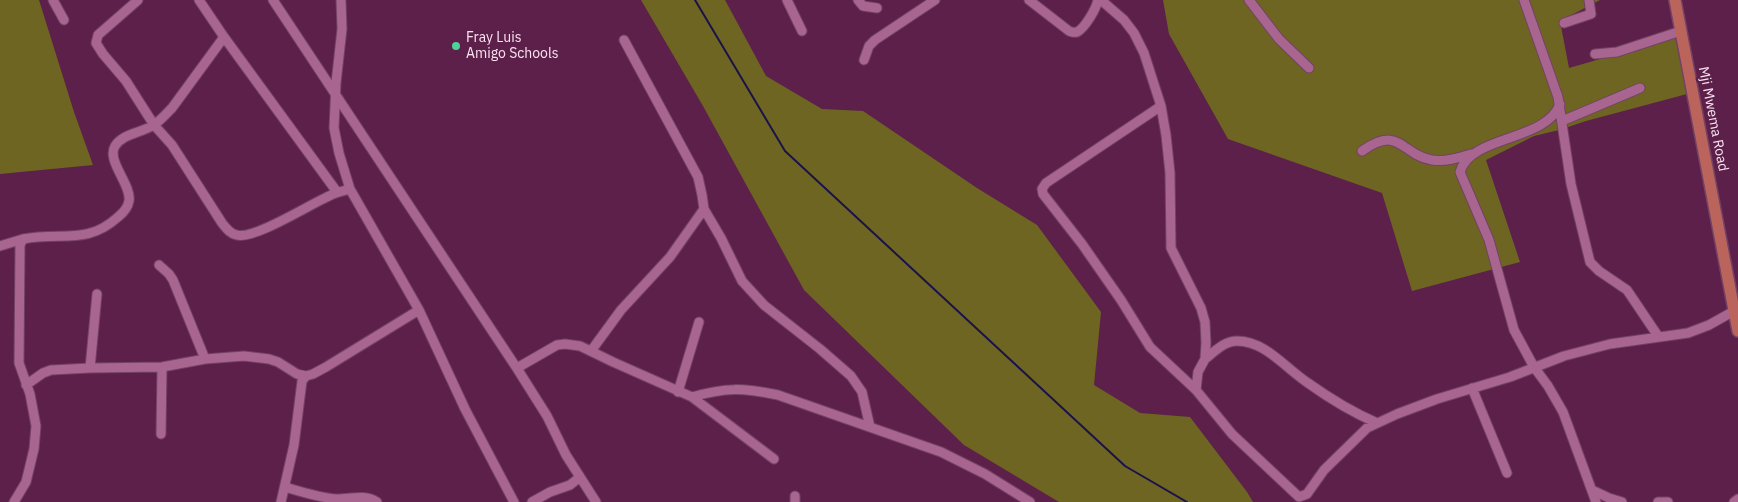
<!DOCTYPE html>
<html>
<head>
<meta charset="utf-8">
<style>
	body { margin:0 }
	canvas { display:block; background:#5c204a }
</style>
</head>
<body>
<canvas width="1738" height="502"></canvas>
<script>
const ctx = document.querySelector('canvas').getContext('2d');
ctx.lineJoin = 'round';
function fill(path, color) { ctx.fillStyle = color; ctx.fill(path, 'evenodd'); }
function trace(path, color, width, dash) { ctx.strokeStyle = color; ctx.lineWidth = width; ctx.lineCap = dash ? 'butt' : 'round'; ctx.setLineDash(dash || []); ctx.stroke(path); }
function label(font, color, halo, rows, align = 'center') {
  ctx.font = font + ' "IBM Plex Sans",sans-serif'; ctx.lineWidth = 5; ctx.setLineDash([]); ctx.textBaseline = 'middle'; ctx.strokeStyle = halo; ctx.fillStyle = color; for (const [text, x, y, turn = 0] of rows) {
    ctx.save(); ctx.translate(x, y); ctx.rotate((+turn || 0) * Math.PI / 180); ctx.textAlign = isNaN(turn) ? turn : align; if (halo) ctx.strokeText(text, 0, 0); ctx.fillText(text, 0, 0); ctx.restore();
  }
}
fill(new Path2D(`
	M 0,0 L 39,0 L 74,112 L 93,165 L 0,174 Z
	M 641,0 L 725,0 L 766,76 L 822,109 L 863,111 L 977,188 L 1037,225 L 1101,312 L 1094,385 L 1140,413 L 1190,417 L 1247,492 L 1253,502 L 1059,502 L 964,445 L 804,290 L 703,106 Z
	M 1163,0 L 1600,0 L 1560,21 L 1569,68 L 1676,37 L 1687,94 L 1586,121 L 1559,130 L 1534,136 L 1486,160 L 1520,262 L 1412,291 L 1382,193 L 1228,139 L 1169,34 Z`), '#6e6522');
trace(new Path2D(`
	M 695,0 L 785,151 L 1125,466 L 1187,502`), '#1a1349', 2);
const minor = new Path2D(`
	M 53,0 L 64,20
	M 138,0 L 98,35 L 96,43 L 103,54 L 126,81 L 154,125 L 172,145 L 222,223 C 226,228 230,234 237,235 C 253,240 309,205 327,197 C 334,193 342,191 350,189
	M 199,0 L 224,37 L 337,192
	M 273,0 L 518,370 L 547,416 L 566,455 L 596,502
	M 341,0 L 342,29 L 336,83 L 334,128 L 339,153 L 350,189 L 419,310 L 465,409 L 514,502
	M 787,0 L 802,31
	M 858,0 L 863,6 L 877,8
	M 1029,0 L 1069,31 C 1072,32 1074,33 1077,32 C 1085,28 1096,9 1098,0
	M 1101,0 L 1124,20 L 1134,33 L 1144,53 L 1161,106 L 1166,135 L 1170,173 L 1171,248 L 1201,308 L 1205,322 L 1206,343 L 1205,359 L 1198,372 L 1196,390
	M 1249,0 L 1279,39 L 1309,68
	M 1524,0 L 1558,97 L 1571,184 L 1590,262 L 1599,271 L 1627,290 L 1658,336
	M 1564,23 L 1591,14 L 1589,0
	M 624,40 L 698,177 L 702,195 L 704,209 L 721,238 L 742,281 L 764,305 L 820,349 L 851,376 L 862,392 L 870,427
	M 1595,54 L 1617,52 L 1681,31
	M 864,60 L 869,46 L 875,40 L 935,0
	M 1560,104 C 1546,142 1470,135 1460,172 L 1489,240 L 1514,330 L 1534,367 L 1548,386 L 1563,412 L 1596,502
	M 1161,106 L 1046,183 L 1042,189 L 1043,194 L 1082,244 L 1121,300 L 1150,347 L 1196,390 L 1232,434 L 1299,497 L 1307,494 L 1324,470 L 1367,428 L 1397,414 L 1437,399 L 1510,377 L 1564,356 L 1610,344 L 1688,333 L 1709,325 L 1734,311
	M 1562,121 L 1640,88
	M 1362,151 C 1400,124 1401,155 1432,160 C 1445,162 1458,158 1471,154
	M 0,246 L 23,239
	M 159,265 L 169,274 L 173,280 L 205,359
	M 591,351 L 621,310 L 670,257 L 704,209
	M 1205,359 C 1214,352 1224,341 1237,341 C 1266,341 1286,369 1308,383 C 1329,398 1354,413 1377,423
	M 90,368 L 97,294
	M 517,368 L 557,345 L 565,344 L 580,346 L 613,362 L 692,397 L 774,459
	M 26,385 L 43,373 L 51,370 L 90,368 L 162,367 L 205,359 L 244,356 L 269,359 L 278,362 L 297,374 L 306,376 L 313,374 L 326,367 L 419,310
	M 1472,388 L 1507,473
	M 678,392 L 699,322
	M 692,397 C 727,387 742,388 778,395 L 941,452 L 985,474 L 1030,502
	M 161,434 L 162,367
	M 285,487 C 302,492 320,498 337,499 C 350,499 365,494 377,502
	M 1592,490 L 1609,498 L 1622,502
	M 795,496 L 795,502
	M 14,502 L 26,482 L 34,449 L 36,426 L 30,394 L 19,363 L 20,245 L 23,239 C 61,231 86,246 118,217 C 123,213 128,207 129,201 C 132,185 106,161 115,146 C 123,133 143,133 155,124 C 161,120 167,113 172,108 L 224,37
	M 281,502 L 294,445 L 302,381 L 306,376
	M 532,502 L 550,492 L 570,485 L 580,477
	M 1658,502 L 1668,502
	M 1734,502 L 1738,499`);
const major = new Path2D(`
	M 1675,0 L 1738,331`);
trace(minor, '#744265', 11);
trace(major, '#744265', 14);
trace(minor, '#a86590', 9);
trace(major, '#bb645c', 11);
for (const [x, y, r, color] of [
	[456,46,5,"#4dd39a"]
]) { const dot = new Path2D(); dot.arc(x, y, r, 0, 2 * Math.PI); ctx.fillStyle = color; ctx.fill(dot); trace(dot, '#5c204a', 2); }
label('14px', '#fbe4f1', '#5c204a', [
	["Fray Luis",466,38],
	["Amigo Schools",466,54]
], 'left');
label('14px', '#fbe4f1', '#5c204a', [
	["Mji Mwema Road",1713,119,79]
]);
</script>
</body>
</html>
